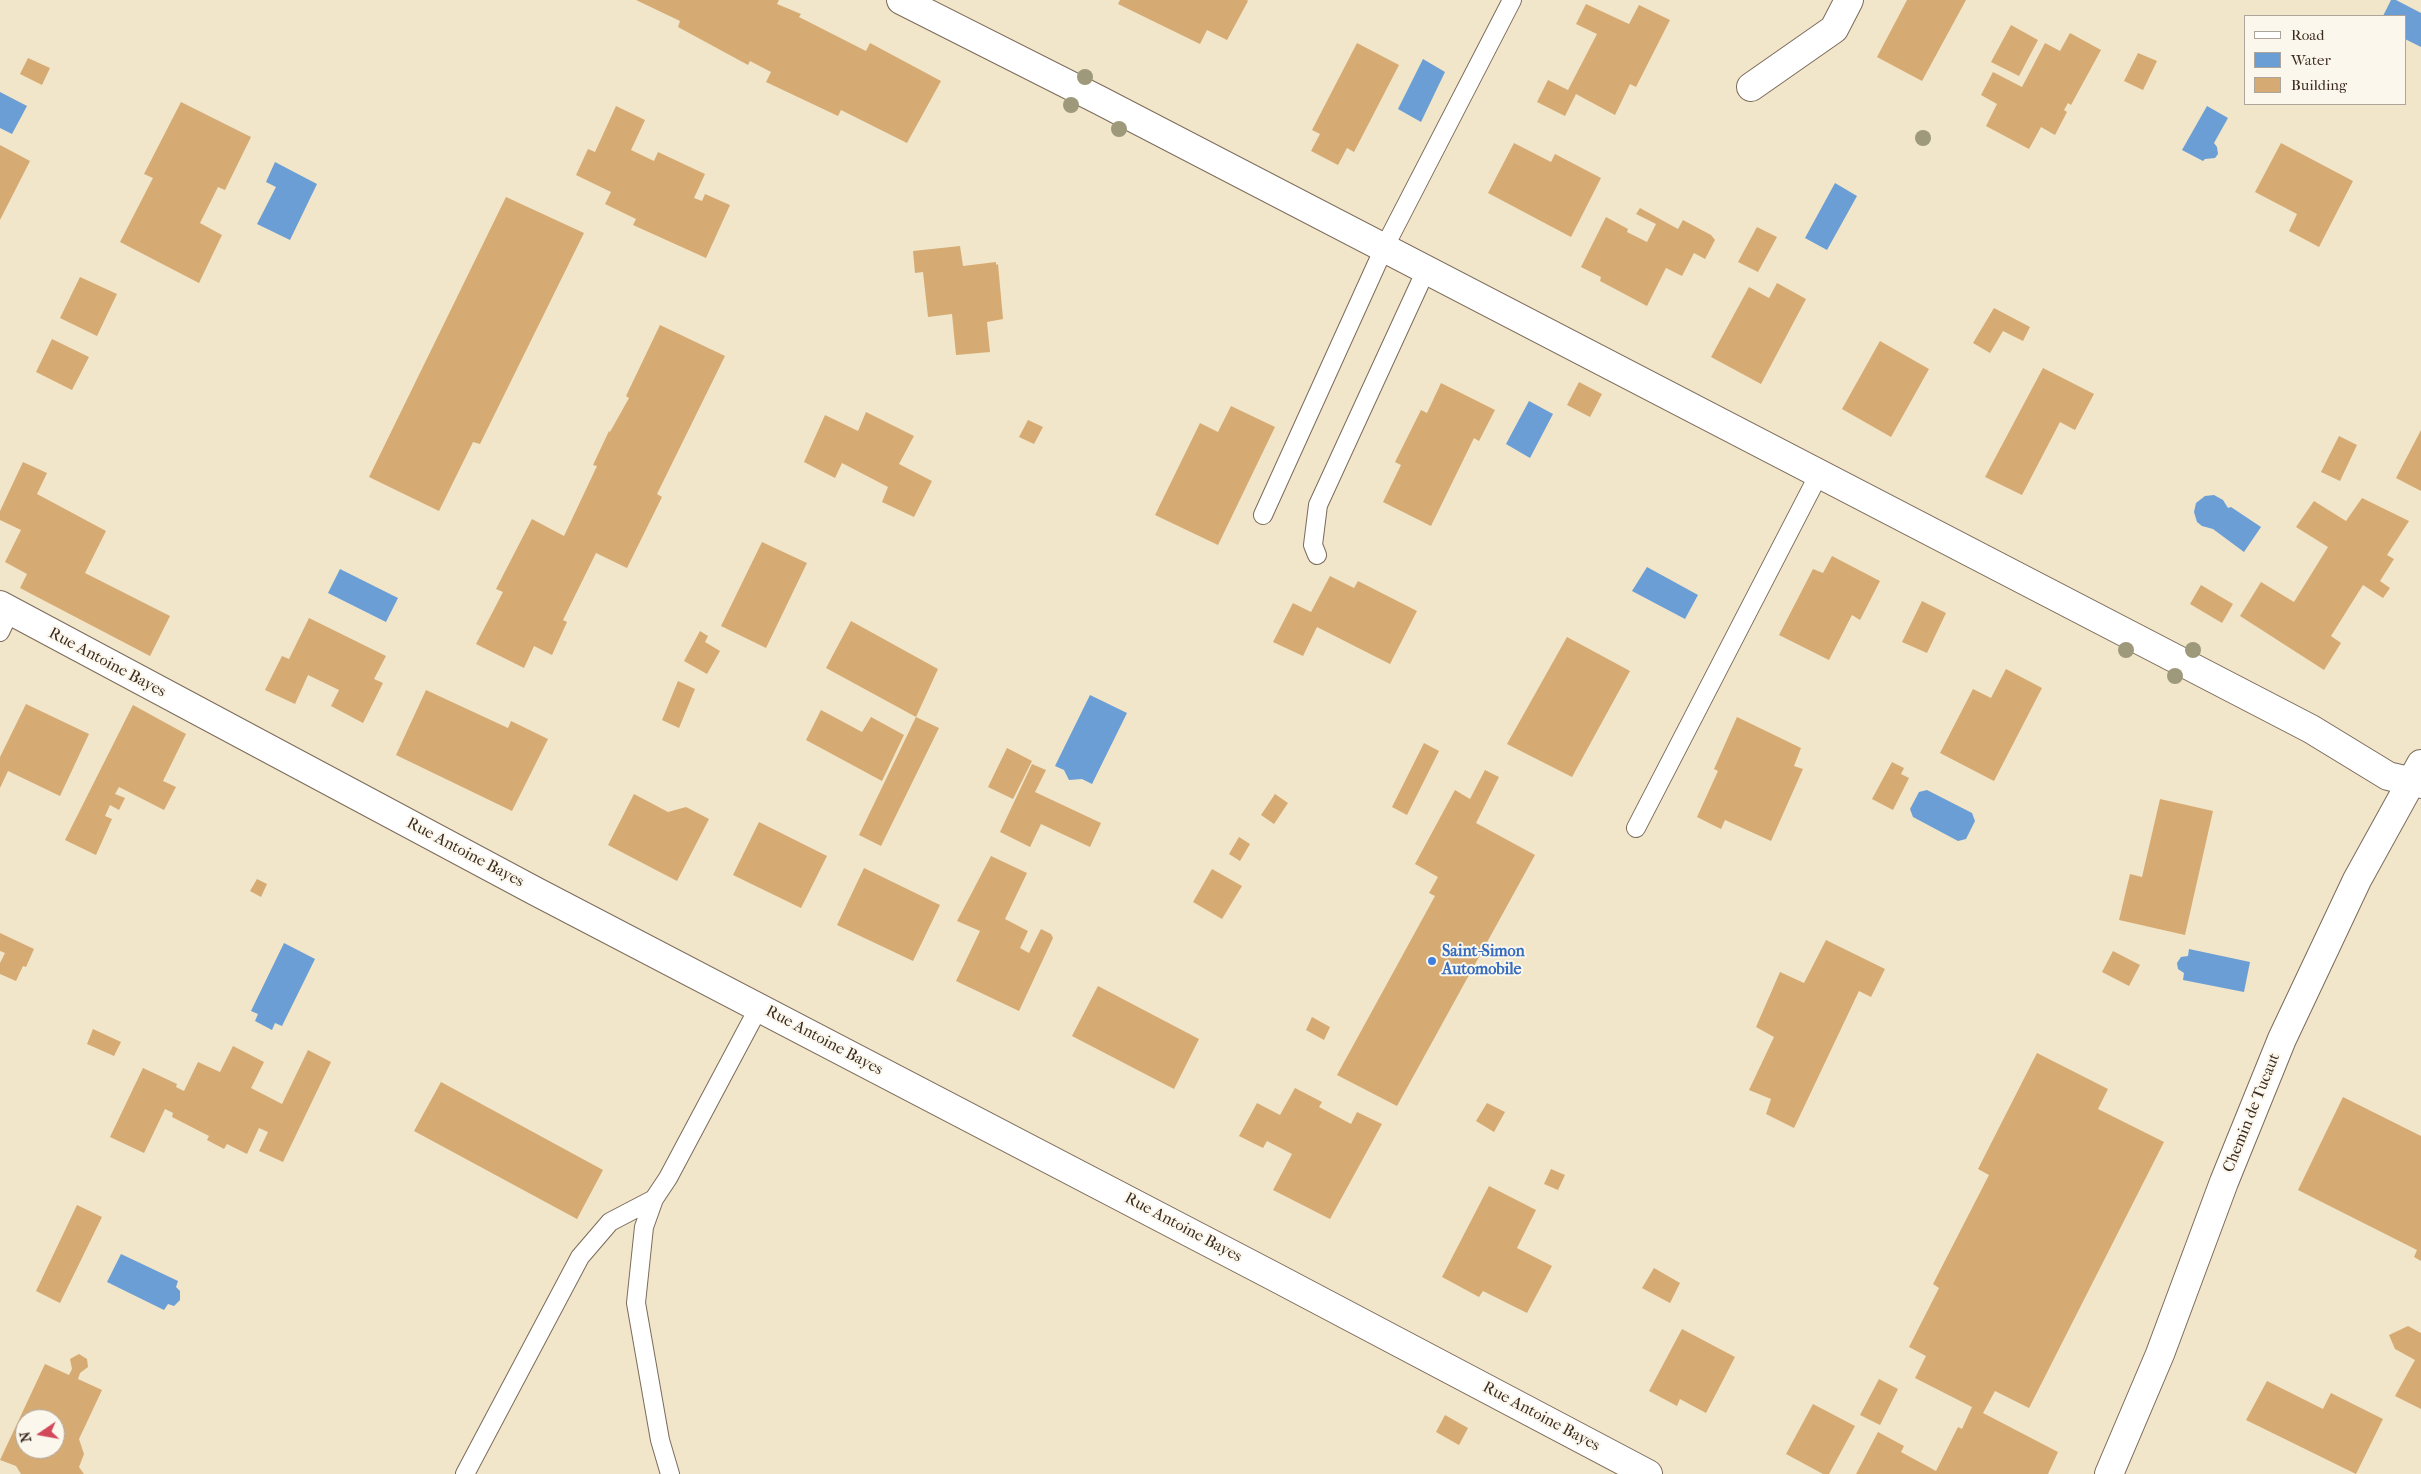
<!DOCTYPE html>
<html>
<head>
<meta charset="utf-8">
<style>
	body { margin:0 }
	#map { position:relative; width:2421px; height:1474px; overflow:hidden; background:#f1e5ca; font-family:"IM FELL French Canon",serif }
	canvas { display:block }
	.legend { position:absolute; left:2244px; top:15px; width:162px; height:90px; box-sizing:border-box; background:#fbf7ec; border:1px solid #aea59a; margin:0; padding:6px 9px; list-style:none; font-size:15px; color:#3b2a1e }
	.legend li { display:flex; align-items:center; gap:10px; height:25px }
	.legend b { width:25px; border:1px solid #aea59a }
	.north { position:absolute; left:15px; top:1409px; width:50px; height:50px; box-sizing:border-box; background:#fbf7ec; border:1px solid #aea59a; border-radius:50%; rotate:258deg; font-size:14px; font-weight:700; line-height:20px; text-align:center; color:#3b2a1e }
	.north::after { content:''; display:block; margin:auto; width:18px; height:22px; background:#d1495b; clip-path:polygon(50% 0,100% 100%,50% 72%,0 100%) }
</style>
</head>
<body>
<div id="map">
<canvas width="2421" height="1474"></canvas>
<ul class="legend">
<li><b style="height:6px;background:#fff"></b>Road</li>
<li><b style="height:14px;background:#6a9ed5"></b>Water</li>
<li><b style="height:14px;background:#d6ab73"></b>Building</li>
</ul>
<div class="north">N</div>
</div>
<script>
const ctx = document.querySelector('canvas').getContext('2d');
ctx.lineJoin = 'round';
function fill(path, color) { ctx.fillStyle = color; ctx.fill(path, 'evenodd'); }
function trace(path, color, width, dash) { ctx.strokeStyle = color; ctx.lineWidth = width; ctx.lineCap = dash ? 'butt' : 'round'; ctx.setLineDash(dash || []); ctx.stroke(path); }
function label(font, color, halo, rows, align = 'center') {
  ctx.font = font + ' "IM FELL French Canon",serif'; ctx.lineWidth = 4; ctx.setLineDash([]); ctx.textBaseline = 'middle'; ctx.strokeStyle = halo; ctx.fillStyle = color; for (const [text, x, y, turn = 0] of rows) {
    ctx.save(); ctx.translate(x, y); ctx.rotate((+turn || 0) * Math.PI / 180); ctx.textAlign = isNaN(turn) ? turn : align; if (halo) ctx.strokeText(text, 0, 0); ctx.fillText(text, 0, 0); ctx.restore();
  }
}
fill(new Path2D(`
	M 2391,0 L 2396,0 L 2421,13 L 2421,47 L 2405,39 L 2405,16 L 2383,16 Z
	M 1423,59 L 1445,72 L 1421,122 L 1398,109 Z
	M 0,92 L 27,106 L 12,134 L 0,128 Z
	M 2207,106 L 2228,118 L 2214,143 L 2217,147 L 2218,154 L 2215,158 L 2205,159 L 2203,161 L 2182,150 Z
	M 275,162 L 317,184 L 290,240 L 257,224 L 276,187 L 266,182 Z
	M 1835,183 L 1857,196 L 1827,250 L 1805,238 Z
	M 1529,401 L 1553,414 L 1530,458 L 1506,444 Z
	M 2214,495 L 2223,500 L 2228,508 L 2231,507 L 2261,527 L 2244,552 L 2213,529 L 2202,526 L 2197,522 L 2194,512 L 2196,503 L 2205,496 Z
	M 1647,567 L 1698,595 L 1685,619 L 1632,591 Z
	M 340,569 L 398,598 L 386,622 L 328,593 Z
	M 1090,695 L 1127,713 L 1092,784 L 1082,779 L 1069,780 L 1064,770 L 1055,766 Z
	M 1927,790 L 1972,813 L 1975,821 L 1966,839 L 1958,841 L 1913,817 L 1910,809 L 1919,792 Z
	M 284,943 L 315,959 L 282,1026 L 275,1023 L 272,1030 L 255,1021 L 258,1014 L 251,1011 Z
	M 2189,949 L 2250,962 L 2244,992 L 2183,980 L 2184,973 L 2178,969 L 2177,963 L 2181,957 L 2188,956 Z
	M 121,1254 L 178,1281 L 176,1287 L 180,1291 L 180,1300 L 174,1306 L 168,1304 L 164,1310 L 107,1282 Z`), '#6a9ed5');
fill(new Path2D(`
	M 636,0 L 779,0 L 777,4 L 801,14 L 799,17 L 866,51 L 870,43 L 941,81 L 907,143 L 841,110 L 838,116 L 766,82 L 771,72 L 750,61 L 748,65 L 678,27 L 680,21 Z
	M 1120,0 L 1247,0 L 1248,1 L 1227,40 L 1207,30 L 1200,44 L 1118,4 Z
	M 1907,0 L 1966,0 L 1922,81 L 1877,57 Z
	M 1586,4 L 1629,24 L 1639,5 L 1670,20 L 1636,87 L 1630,84 L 1615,115 L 1576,94 L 1565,116 L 1537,102 L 1548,80 L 1568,90 L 1597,34 L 1576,24 Z
	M 2011,25 L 2038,40 L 2019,76 L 1991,62 Z
	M 2070,33 L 2101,50 L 2071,105 L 2068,103 L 2064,110 L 2067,112 L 2055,135 L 2041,127 L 2029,149 L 1986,126 L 1997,104 L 1981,95 L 1993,72 L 2022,87 L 2045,43 L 2060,51 Z
	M 1357,43 L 1399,65 L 1354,152 L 1347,148 L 1338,165 L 1311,151 L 1320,134 L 1312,130 Z
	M 2138,53 L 2157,61 L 2143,90 L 2124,81 Z
	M 28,58 L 50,68 L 42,85 L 20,74 Z
	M 181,102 L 251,137 L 225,190 L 218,187 L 200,223 L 222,235 L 199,283 L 120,242 L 153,178 L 144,174 Z
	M 616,106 L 645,120 L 631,150 L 654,161 L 658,152 L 705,174 L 694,198 L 702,201 L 705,194 L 730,205 L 706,258 L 633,225 L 636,219 L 605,204 L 611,192 L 576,175 L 588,149 L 595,152 Z
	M 1514,143 L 1551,162 L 1555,154 L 1601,178 L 1571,237 L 1488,193 Z
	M 2281,143 L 2353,181 L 2319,247 L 2289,231 L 2297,214 L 2255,192 Z
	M 0,145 L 30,161 L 0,220 Z
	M 506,197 L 584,233 L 480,444 L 473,442 L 439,511 L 369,477 Z
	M 1640,208 L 1678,229 L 1683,220 L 1711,235 L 1715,240 L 1705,259 L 1694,253 L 1682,276 L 1666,268 L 1647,306 L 1600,281 L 1601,277 L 1581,267 L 1606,217 L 1628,229 L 1627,232 L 1647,242 L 1656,224 L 1636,214 Z
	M 1757,227 L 1777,237 L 1758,272 L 1738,262 Z
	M 960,246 L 963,266 L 996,262 L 996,265 L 998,264 L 1003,319 L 987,322 L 990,352 L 956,355 L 952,314 L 928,317 L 923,272 L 915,273 L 913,251 Z
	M 80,277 L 117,294 L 97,336 L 60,318 Z
	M 1777,283 L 1806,299 L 1761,384 L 1711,357 L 1749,287 L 1769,298 Z
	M 1994,308 L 2030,327 L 2023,341 L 2003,331 L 1990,353 L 1973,343 Z
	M 660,325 L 725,356 L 657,494 L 662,497 L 627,568 L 596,553 L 563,620 L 567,622 L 552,655 L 534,646 L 524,668 L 476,644 L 503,592 L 496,589 L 532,519 L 564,536 L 597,466 L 593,465 L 609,431 L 610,432 L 629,398 L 626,396 Z
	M 52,339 L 89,357 L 72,390 L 36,372 Z
	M 1880,341 L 1929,369 L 1891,437 L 1842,409 Z
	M 2043,368 L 2094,394 L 2075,430 L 2060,422 L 2022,495 L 1985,477 Z
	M 1579,382 L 1602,394 L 1590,417 L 1567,405 Z
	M 1441,383 L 1495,410 L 1479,441 L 1474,438 L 1431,526 L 1383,502 L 1401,465 L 1395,462 L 1421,410 L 1427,413 Z
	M 1231,406 L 1275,427 L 1218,545 L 1155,515 L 1200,423 L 1218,432 Z
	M 866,412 L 914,436 L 899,464 L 932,481 L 914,517 L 882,502 L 888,487 L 842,463 L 835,478 L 804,462 L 825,415 L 858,431 Z
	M 1028,420 L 1043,427 L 1034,444 L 1019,437 Z
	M 2421,430 L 2421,491 L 2396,478 Z
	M 2339,436 L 2357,445 L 2340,481 L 2321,472 Z
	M 23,462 L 47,473 L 37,494 L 106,531 L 85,573 L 170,616 L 150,656 L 20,588 L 27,574 L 5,562 L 21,530 L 0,520 L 0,511 Z
	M 2362,498 L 2409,521 L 2387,555 L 2394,559 L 2380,581 L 2390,588 L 2383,598 L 2363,585 L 2331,636 L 2341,643 L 2324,670 L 2240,616 L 2261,582 L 2294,602 L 2328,547 L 2296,527 L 2314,501 L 2346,521 Z
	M 762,542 L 807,563 L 766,648 L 721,626 Z
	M 1832,556 L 1880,581 L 1860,620 L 1852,615 L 1829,660 L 1779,635 L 1813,569 L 1823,573 Z
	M 1330,576 L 1354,588 L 1358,581 L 1417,611 L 1390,664 L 1317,627 L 1303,656 L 1273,642 L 1293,603 L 1311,612 Z
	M 2201,585 L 2233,604 L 2222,623 L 2190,604 Z
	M 1922,601 L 1946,613 L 1927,653 L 1902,642 Z
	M 309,618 L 386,656 L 374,679 L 383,683 L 363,723 L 331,706 L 339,690 L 308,675 L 295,704 L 265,690 L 282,656 L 289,659 Z
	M 851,621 L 938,669 L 916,717 L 939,728 L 881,846 L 859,835 L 916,717 L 826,668 Z
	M 700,631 L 708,636 L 705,642 L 720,651 L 707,674 L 684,661 Z
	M 1567,637 L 1630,671 L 1572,777 L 1507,744 Z
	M 2006,669 L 2042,688 L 1994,781 L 1940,753 L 1973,689 L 1991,698 Z
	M 678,681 L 695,689 L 679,728 L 662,720 Z
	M 426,690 L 508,728 L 511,721 L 548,739 L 512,811 L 396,755 Z
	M 26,704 L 89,734 L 60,796 L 8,771 L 0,788 L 0,757 Z
	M 133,705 L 186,734 L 163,781 L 176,787 L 164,810 L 119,787 L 115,794 L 125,798 L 119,810 L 110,805 L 105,816 L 112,819 L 96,855 L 65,840 Z
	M 821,710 L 862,732 L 871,717 L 904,735 L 882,781 L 806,740 Z
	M 1737,717 L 1801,748 L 1794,766 L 1803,769 L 1771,841 L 1725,820 L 1721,829 L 1697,817 L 1718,771 L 1714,769 Z
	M 1424,743 L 1439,751 L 1407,815 L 1392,807 Z
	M 1007,748 L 1032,761 L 1013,799 L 988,787 Z
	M 1892,762 L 1904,768 L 1901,774 L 1909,778 L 1893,810 L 1872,799 Z
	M 1032,764 L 1046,770 L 1035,792 L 1101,823 L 1090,847 L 1041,824 L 1030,847 L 1000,832 Z
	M 1485,770 L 1499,777 L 1476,823 L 1535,855 L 1397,1106 L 1337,1075 L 1435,896 L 1429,893 L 1438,877 L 1415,864 L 1455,790 L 1470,799 Z
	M 634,794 L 668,812 L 686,807 L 709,819 L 677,881 L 608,845 Z
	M 1275,794 L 1288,803 L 1274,824 L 1261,815 Z
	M 2160,799 L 2213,811 L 2185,935 L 2119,920 L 2130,874 L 2142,877 Z
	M 759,822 L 827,856 L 801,908 L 733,875 Z
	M 1239,837 L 1250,844 L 1240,861 L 1229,854 Z
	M 991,856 L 1027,873 L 1005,919 L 1028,931 L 1020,948 L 1029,953 L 1041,929 L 1051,934 L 1053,938 L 1019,1011 L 956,981 L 980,931 L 957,921 Z
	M 864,868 L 940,905 L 913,961 L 837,925 Z
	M 1212,869 L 1242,886 L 1222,919 L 1193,902 Z
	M 257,879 L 267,884 L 261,897 L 250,891 Z
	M 0,933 L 34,949 L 26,967 L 23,966 L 16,981 L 0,974 L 0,963 L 5,953 L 0,951 Z
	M 1826,940 L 1885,969 L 1871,997 L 1859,991 L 1794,1128 L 1766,1114 L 1771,1099 L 1749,1090 L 1774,1037 L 1756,1027 L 1780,972 L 1804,983 Z
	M 2113,951 L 2140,965 L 2129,986 L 2102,972 Z
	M 1098,986 L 1199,1039 L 1174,1089 L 1072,1036 Z
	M 1312,1017 L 1330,1027 L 1324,1040 L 1306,1030 Z
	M 93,1029 L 121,1042 L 114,1056 L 87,1044 Z
	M 233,1046 L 264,1062 L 251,1088 L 282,1104 L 308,1050 L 331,1062 L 283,1162 L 259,1151 L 268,1132 L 259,1128 L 247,1154 L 227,1144 L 224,1149 L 207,1140 L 209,1136 L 172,1117 L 173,1113 L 165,1109 L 144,1153 L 110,1137 L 143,1068 L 177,1084 L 176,1087 L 184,1091 L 198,1062 L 220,1072 Z
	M 2037,1053 L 2108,1089 L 2098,1109 L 2164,1142 L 2029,1408 L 1995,1391 L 1983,1413 L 2058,1452 L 2048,1474 L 1856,1474 L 1878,1432 L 1904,1446 L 1901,1452 L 1936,1471 L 1958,1427 L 1962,1429 L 1972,1407 L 1915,1378 L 1926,1356 L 1909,1347 L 1939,1288 L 1933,1284 L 1989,1175 L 1978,1169 Z
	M 441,1082 L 603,1170 L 577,1219 L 414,1131 Z
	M 1295,1088 L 1322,1102 L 1319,1107 L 1351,1124 L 1357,1112 L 1382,1124 L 1330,1219 L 1273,1190 L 1292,1154 L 1267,1141 L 1263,1148 L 1239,1136 L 1257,1103 L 1280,1115 Z
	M 2343,1097 L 2421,1136 L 2421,1261 L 2414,1257 L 2417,1250 L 2298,1190 Z
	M 1487,1103 L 1505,1112 L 1494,1132 L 1476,1121 Z
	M 1551,1169 L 1565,1175 L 1558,1190 L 1544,1184 Z
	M 1489,1186 L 1536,1210 L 1517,1248 L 1552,1266 L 1527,1313 L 1483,1291 L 1479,1297 L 1442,1277 Z
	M 77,1205 L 102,1217 L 60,1303 L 36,1291 Z
	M 1654,1268 L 1680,1283 L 1670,1303 L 1642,1288 Z
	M 2408,1326 L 2421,1333 L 2421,1409 L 2395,1396 L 2415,1360 L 2395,1349 L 2389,1335 Z
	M 1682,1329 L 1735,1357 L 1706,1413 L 1680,1399 L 1677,1406 L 1649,1391 Z
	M 79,1354 L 87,1359 L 88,1367 L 80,1373 L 78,1379 L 102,1390 L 79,1439 L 84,1454 L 79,1467 L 84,1474 L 21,1474 L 16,1466 L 0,1460 L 45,1364 L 69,1375 L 72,1369 L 70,1359 ZM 25,1419 L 55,1419 L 55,1449 L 25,1449 Z
	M 1879,1379 L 1898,1389 L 1880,1425 L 1860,1415 Z
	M 2267,1381 L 2323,1409 L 2331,1393 L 2383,1419 L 2356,1474 L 2246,1420 Z
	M 1813,1404 L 1855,1426 L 1829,1474 L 1823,1474 L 1786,1454 Z
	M 1445,1415 L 1468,1428 L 1459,1445 L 1436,1432 Z`), '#d6ab73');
const lane = new Path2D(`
	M 1263,515 L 1384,248 L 1512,0
	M 1317,555 L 1313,545 L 1318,505 L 1426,270
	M 0,632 L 10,611
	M 1636,828 L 1819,474
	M 465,1474 L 580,1257 L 610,1222 L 654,1199
	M 670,1474 L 660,1440 L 636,1303 L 644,1227 L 654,1199 L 668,1178 L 759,1007`);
const street = new Path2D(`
	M 901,0 L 1099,100 L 2311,729 L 2388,776 L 2421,784
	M 1751,87 L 1834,29 L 1849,0
	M 0,605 L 535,891 L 1275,1277 L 1648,1474`);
const secondary = new Path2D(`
	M 2109,1474 L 2160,1354 L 2224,1182 L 2282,1039 L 2357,880 L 2421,764`);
trace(lane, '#7b6b5a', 20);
trace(street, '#7b6b5a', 30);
trace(secondary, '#7b6b5a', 30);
trace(lane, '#fff', 18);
trace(street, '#fff', 28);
trace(secondary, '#fff', 28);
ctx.fillStyle = '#9d997a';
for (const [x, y] of [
	[1085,77],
	[1071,105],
	[1119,129],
	[1923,138],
	[2126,650],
	[2193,650],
	[2175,676]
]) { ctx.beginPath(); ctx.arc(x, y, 8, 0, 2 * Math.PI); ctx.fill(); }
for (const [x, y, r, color] of [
	[1432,961,5,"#3f7fe0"]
]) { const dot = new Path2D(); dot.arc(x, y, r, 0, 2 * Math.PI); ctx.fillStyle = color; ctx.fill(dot); trace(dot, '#fbf7ec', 2); }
label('16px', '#3b2a1e', '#fbf7ec', [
	["Rue Antoine Bayes",107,663,28],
	["Rue Antoine Bayes",465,853,28],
	["Rue Antoine Bayes",824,1041,28],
	["Chemin de Tucaut",2252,1113,-68],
	["Rue Antoine Bayes",1183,1228,28],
	["Rue Antoine Bayes",1541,1417,28]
]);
label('bold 16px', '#366cbe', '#fbf7ec', [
	["Saint-Simon",1442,952],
	["Automobile",1442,970]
], 'left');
</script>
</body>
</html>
